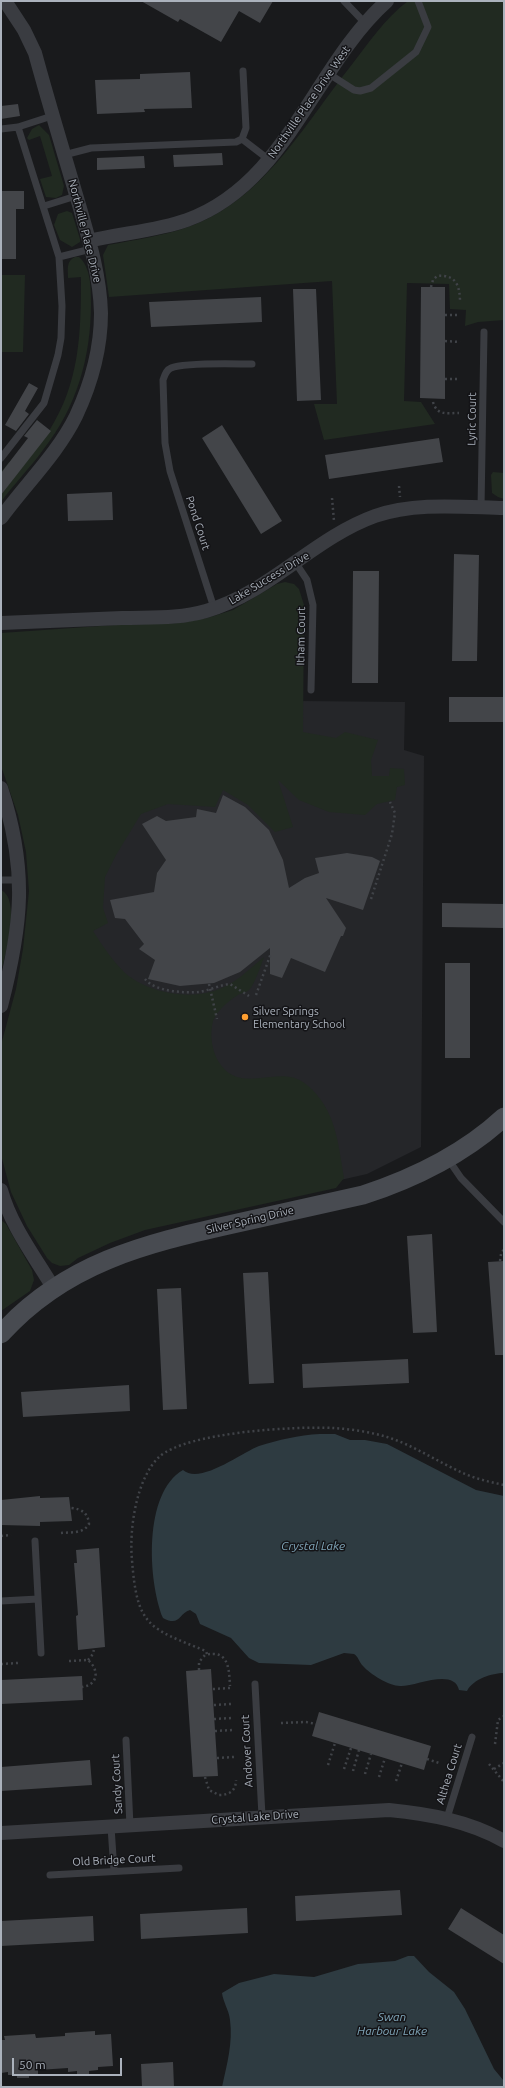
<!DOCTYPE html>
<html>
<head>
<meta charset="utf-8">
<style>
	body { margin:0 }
	#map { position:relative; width:505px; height:2088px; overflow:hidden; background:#191a1c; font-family:Ubuntu,sans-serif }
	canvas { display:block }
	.frame { position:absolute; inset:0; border:2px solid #abb2bc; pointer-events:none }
	.scale { position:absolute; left:12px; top:2058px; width:110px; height:18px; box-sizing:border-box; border:2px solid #abb2bc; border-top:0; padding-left:5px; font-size:12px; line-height:14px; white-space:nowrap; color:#abb2bc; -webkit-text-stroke:3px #141417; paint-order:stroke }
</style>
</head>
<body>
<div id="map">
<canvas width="505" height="2088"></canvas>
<div class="frame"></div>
<div class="scale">50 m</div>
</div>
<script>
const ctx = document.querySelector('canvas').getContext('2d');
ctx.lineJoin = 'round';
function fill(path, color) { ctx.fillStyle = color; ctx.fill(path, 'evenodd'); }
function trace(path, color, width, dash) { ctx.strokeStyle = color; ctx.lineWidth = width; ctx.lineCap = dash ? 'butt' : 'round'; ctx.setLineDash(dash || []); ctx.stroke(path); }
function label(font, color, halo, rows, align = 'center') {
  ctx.font = font + ' Ubuntu,sans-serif'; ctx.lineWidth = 3; ctx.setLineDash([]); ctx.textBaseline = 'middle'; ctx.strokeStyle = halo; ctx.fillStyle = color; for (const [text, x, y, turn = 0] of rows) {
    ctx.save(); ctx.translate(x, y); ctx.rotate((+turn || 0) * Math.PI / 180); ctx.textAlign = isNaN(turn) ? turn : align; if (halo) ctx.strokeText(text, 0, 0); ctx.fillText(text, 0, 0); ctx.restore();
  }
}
fill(new Path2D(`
	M 1,651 L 299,701 L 405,702 L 404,750 L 424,756 L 421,1147 L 367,1174 L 133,1227 L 70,886 Z`), '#252629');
fill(new Path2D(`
	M 408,1 L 504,1 L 504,320 L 478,322 L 465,326 L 466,310 L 450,309 L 449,284 L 407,283 L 404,401 L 421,402 L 435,424 L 324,440 L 314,404 L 337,404 L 332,281 L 109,297 L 103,255 L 108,245 C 135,240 162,236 188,227 C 263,201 304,125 350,67 C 368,44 384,19 408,1 Z
	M 39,125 L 49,135 L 64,186 L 62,195 L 56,198 L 46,197 L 40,179 L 52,176 L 40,136 L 29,140 L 27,138 L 32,129 Z
	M 67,211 L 72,213 L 80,239 L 80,242 L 72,247 L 60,240 L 54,225 L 58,214 Z
	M 75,257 L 79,257 C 91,267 91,289 91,303 C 91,357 77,407 43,450 C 30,468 14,484 1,502 L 1,495 L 13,479 L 2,471 L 9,462 L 20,470 C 30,457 40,444 49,431 C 80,382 81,333 81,277 L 68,278 C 68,269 66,261 75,257 Z
	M 1,275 L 25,275 L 23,352 L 1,352 Z
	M 493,472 L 504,473 L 504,499 L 498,497 L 492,493 L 491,475 Z
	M 285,582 L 294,584 L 299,589 L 304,605 L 303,732 L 336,738 L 345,732 L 378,740 L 371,760 L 372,776 L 389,776 L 390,768 L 404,769 L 405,785 L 397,787 L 395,800 L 377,804 L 365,815 L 329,812 L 299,800 L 278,780 L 293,827 L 275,832 L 248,805 L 223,790 L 215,807 L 168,804 L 141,814 L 116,855 L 105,877 L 103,908 L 108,923 L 93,931 C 102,945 112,960 124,972 C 146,992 186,1000 214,991 C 233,986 249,969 264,957 C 261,965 254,986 249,990 C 246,993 241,993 238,995 C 228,1001 217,1011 213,1021 C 210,1033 211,1045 216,1057 C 238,1101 279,1060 307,1085 C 336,1109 338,1143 344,1178 L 336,1188 L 145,1230 L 110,1243 L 78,1258 L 69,1265 L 60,1266 L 52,1263 L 47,1258 L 27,1226 L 11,1192 L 1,1155 L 1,1045 L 16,989 L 23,949 L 29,891 L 26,852 L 18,815 L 1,766 L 1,633 L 115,625 L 179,623 L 207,618 L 233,610 L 277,584 Z
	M 1,890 C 21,899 6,954 1,972 Z
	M 1,1220 L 6,1224 L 32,1270 L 34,1280 L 30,1291 L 1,1311 Z`), '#212a21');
fill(new Path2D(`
	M 320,1434 L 335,1434 L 350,1440 L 365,1440 L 387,1444 L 476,1490 L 504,1496 L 504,1673 C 492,1673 473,1679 467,1691 L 459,1690 C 454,1667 414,1687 400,1686 C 389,1686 370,1674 363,1666 C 359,1662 358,1656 354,1654 L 344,1653 L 311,1665 L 259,1663 L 249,1658 L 231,1638 L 200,1624 L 196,1614 L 190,1610 C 178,1614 180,1627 163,1618 C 148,1581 143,1493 183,1470 C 200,1485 241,1453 259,1446 C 279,1440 298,1435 320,1434 Z
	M 408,1956 L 414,1956 L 429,1972 L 454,1992 L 465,2009 L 494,2069 L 504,2081 L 504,2087 L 222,2087 C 227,2064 233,2043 230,2020 C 229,2010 223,2002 222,1993 L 239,1983 L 274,1974 L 314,1977 L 358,1964 L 395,1961 Z`), '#2e3b41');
fill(new Path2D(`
	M 141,1 L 273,1 L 260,23 L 239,11 L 221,42 L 180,19 L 178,22 Z
	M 190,72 L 192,108 L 144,109 L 145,112 L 97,114 L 95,80 L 140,79 L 140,74 Z
	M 18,104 L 20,116 L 1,119 L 1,106 Z
	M 222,153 L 223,165 L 174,167 L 173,155 Z
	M 144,156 L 145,168 L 97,170 L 97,158 Z
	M 1,191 L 24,191 L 24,209 L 16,209 L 16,259 L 1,259 Z
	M 421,287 L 445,287 L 445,399 L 420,398 Z
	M 293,289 L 316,289 L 321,400 L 297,401 Z
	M 261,297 L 262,322 L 151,327 L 149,302 Z
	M 29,383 L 38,388 L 25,411 L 29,414 L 16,431 L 5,425 Z
	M 37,420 L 51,431 L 1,495 L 1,473 L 28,438 L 24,436 Z
	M 222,425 L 282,521 L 261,534 L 202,438 Z
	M 439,438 L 443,462 L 329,479 L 325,455 Z
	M 112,492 L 113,520 L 68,521 L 67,494 Z
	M 454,554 L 479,555 L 477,661 L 452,661 Z
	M 353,571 L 379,571 L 378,683 L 352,683 Z
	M 449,697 L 504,697 L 504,722 L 449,722 Z
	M 223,795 L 245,807 L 269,830 L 283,860 L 289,888 L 305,878 L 319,873 L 315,858 L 347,853 L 372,857 L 380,861 L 363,910 L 326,898 L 346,928 L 343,936 L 341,936 L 325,972 L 291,958 L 282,978 L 270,974 L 270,948 L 240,972 L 214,983 L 180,986 L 148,979 L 155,960 L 139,949 L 144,944 L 125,919 L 115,918 L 110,900 L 154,892 L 157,873 L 166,860 L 142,824 L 157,816 L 166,821 L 196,817 L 197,809 L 216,813 Z
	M 442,903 L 504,904 L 504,928 L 442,927 Z
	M 445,963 L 470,963 L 470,1058 L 445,1058 Z
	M 432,1234 L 437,1332 L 413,1333 L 407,1236 Z
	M 504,1261 L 504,1355 L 495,1355 L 488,1262 Z
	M 268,1272 L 274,1383 L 249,1384 L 243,1273 Z
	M 181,1288 L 187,1409 L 163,1410 L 157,1289 Z
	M 408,1359 L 409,1383 L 303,1388 L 302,1364 Z
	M 129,1385 L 130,1411 L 23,1417 L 21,1392 Z
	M 40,1496 L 40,1498 L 69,1497 L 72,1521 L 40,1522 L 40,1526 L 1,1525 L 1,1500 Z
	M 99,1548 L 105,1647 L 78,1650 L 76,1616 L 78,1615 L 74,1563 L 77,1563 L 76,1550 Z
	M 211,1669 L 218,1776 L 193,1777 L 186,1671 Z
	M 82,1676 L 83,1700 L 1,1704 L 1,1680 Z
	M 319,1712 L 431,1746 L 424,1770 L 312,1736 Z
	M 90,1760 L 92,1785 L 1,1791 L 1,1767 Z
	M 400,1890 L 402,1915 L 296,1921 L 295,1896 Z
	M 247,1908 L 248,1933 L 141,1939 L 140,1914 Z
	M 461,1908 L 504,1935 L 504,1964 L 448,1929 Z
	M 93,1916 L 94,1941 L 1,1946 L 1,1921 Z
	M 95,2031 L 95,2035 L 111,2034 L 113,2066 L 98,2067 L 98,2070 L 89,2071 L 89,2074 L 77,2075 L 77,2071 L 68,2072 L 68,2068 L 38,2070 L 38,2074 L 29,2074 L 29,2078 L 17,2078 L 17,2075 L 8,2075 L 8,2072 L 1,2073 L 1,2040 L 5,2040 L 4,2036 L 35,2034 L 36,2038 L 65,2036 L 65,2033 Z
	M 173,2062 L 174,2087 L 142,2087 L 141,2064 Z`), '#434549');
trace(new Path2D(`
	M 431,287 L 433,280 L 437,276 C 456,274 460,286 460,302
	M 445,315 L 460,315
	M 445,341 L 460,342
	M 445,379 L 460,379
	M 433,402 C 437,416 447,413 459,413
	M 399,486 L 400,497
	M 332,498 L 334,521
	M 371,899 L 392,834 L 395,813 L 390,802
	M 145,979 C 155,992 185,993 199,992 C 210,990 220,985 230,984 L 249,996
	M 209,984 L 217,1019
	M 256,995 L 271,953
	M 500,1261 L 501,1254 L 504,1249
	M 61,1533 C 71,1532 83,1534 89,1524 C 88,1513 82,1509 71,1508
	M 1,1536 L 11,1535
	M 207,1654 L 206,1651 C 148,1628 137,1626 132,1560 C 129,1530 136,1479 159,1457 C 186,1432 296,1426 333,1428 C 351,1429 370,1432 387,1437 C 413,1445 438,1462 463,1473 C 476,1479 490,1482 504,1485
	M 88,1660 L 93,1654 L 94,1649
	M 69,1661 L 88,1660 C 99,1669 99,1685 82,1687
	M 1,1664 L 18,1663
	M 199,1670 L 199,1662 L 205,1655 C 229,1649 229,1669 230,1686
	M 213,1689 L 230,1688
	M 214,1705 L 231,1704
	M 214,1719 L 232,1718
	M 281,1723 L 306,1722 L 316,1724
	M 215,1731 L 233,1730
	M 495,1744 L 498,1720 L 504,1716
	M 217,1758 L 234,1757
	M 427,1759 L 439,1763
	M 489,1764 L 504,1782
	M 328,1765 L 335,1743
	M 344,1769 L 351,1748
	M 494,1769 L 504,1763
	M 353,1771 L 359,1750
	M 365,1774 L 371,1754
	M 205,1777 L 209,1790 L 219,1795 C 229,1795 236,1791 236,1780
	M 379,1777 L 385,1758
	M 396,1781 L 402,1763`), '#404348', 2.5, [2, 3]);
trace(new Path2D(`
	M 344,1 L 365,23
	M 329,74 L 354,90 L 360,91 L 371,88 L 416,52 L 428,27 L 418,1
	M 1,129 L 18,127 L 52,116
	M 242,139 L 268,159
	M 64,155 L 91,148 L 236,142 L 242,139 L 246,128 L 243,71
	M 44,206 L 76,196
	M 59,257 L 91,249
	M 1,458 L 44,403 L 58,355 L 61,338 L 62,306 L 59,257 L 18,127
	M 481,508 L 484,332
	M 295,562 L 307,580 L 313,605 L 311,690
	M 214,608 L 170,471 L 165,443 L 163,380 C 165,375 166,370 171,368 C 185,362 235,364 252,364
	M 1,880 L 20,880
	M 448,1159 L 461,1178 L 504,1222
	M 35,1541 L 41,1653
	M 1,1601 L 38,1599
	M 255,1684 L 262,1816
	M 126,1740 L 130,1826
	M 447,1818 L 472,1737
	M 111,1827 L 114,1871
	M 50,1875 L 179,1868`), '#3a3c41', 7);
trace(new Path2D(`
	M 89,241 C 122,233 156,231 187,220 C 287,184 314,66 387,1
	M 1,518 C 25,485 58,453 76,416 C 91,384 101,348 101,313 C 100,274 88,236 77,198 C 63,150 48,101 35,53 L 24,30 L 5,1
	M 1,623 C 41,621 82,620 122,618 C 150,617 179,619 206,611 C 269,593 314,538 375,516 C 415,502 462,507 504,508
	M 1,788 C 28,870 22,925 1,1006
	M 1,1190 C 11,1226 35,1257 54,1289
	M 1,1833 L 389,1810 C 429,1814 469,1821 504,1841`), '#3a3c41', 14);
trace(new Path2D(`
	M 1,1334 C 65,1263 144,1244 233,1224 C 276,1214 320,1205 363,1195 C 415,1178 464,1154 504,1117`), '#484b51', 19);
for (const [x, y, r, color] of [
	[245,1017,4,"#fd9d30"]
]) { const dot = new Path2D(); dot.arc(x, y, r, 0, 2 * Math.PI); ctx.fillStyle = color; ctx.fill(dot); trace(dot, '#141417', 1.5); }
label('11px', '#abb2bc', '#141417', [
	["Northville Place Drive West",309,102,-55],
	["Northville Place Drive",85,231,76],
	["Lyric Court",472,419,-89],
	["Pond Court",198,523,72],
	["Lake Success Drive",269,578,-31],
	["Itham Court",301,636,-89],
	["Silver Spring Drive",250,1220,-13],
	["Andover Court",247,1751,-93],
	["Althea Court",449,1774,-73],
	["Sandy Court",117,1784,-93],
	["Crystal Lake Drive",255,1817,-4],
	["Old Bridge Court",114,1860,-3]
]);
label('11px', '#abb2bc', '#141417', [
	["Silver Springs",253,1011],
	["Elementary School",253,1024]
], 'left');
label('italic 12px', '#80a6b9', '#141417', [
	["Crystal Lake",313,1546],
	["Swan",392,2017],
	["Harbour Lake",392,2031]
]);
</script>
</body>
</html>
